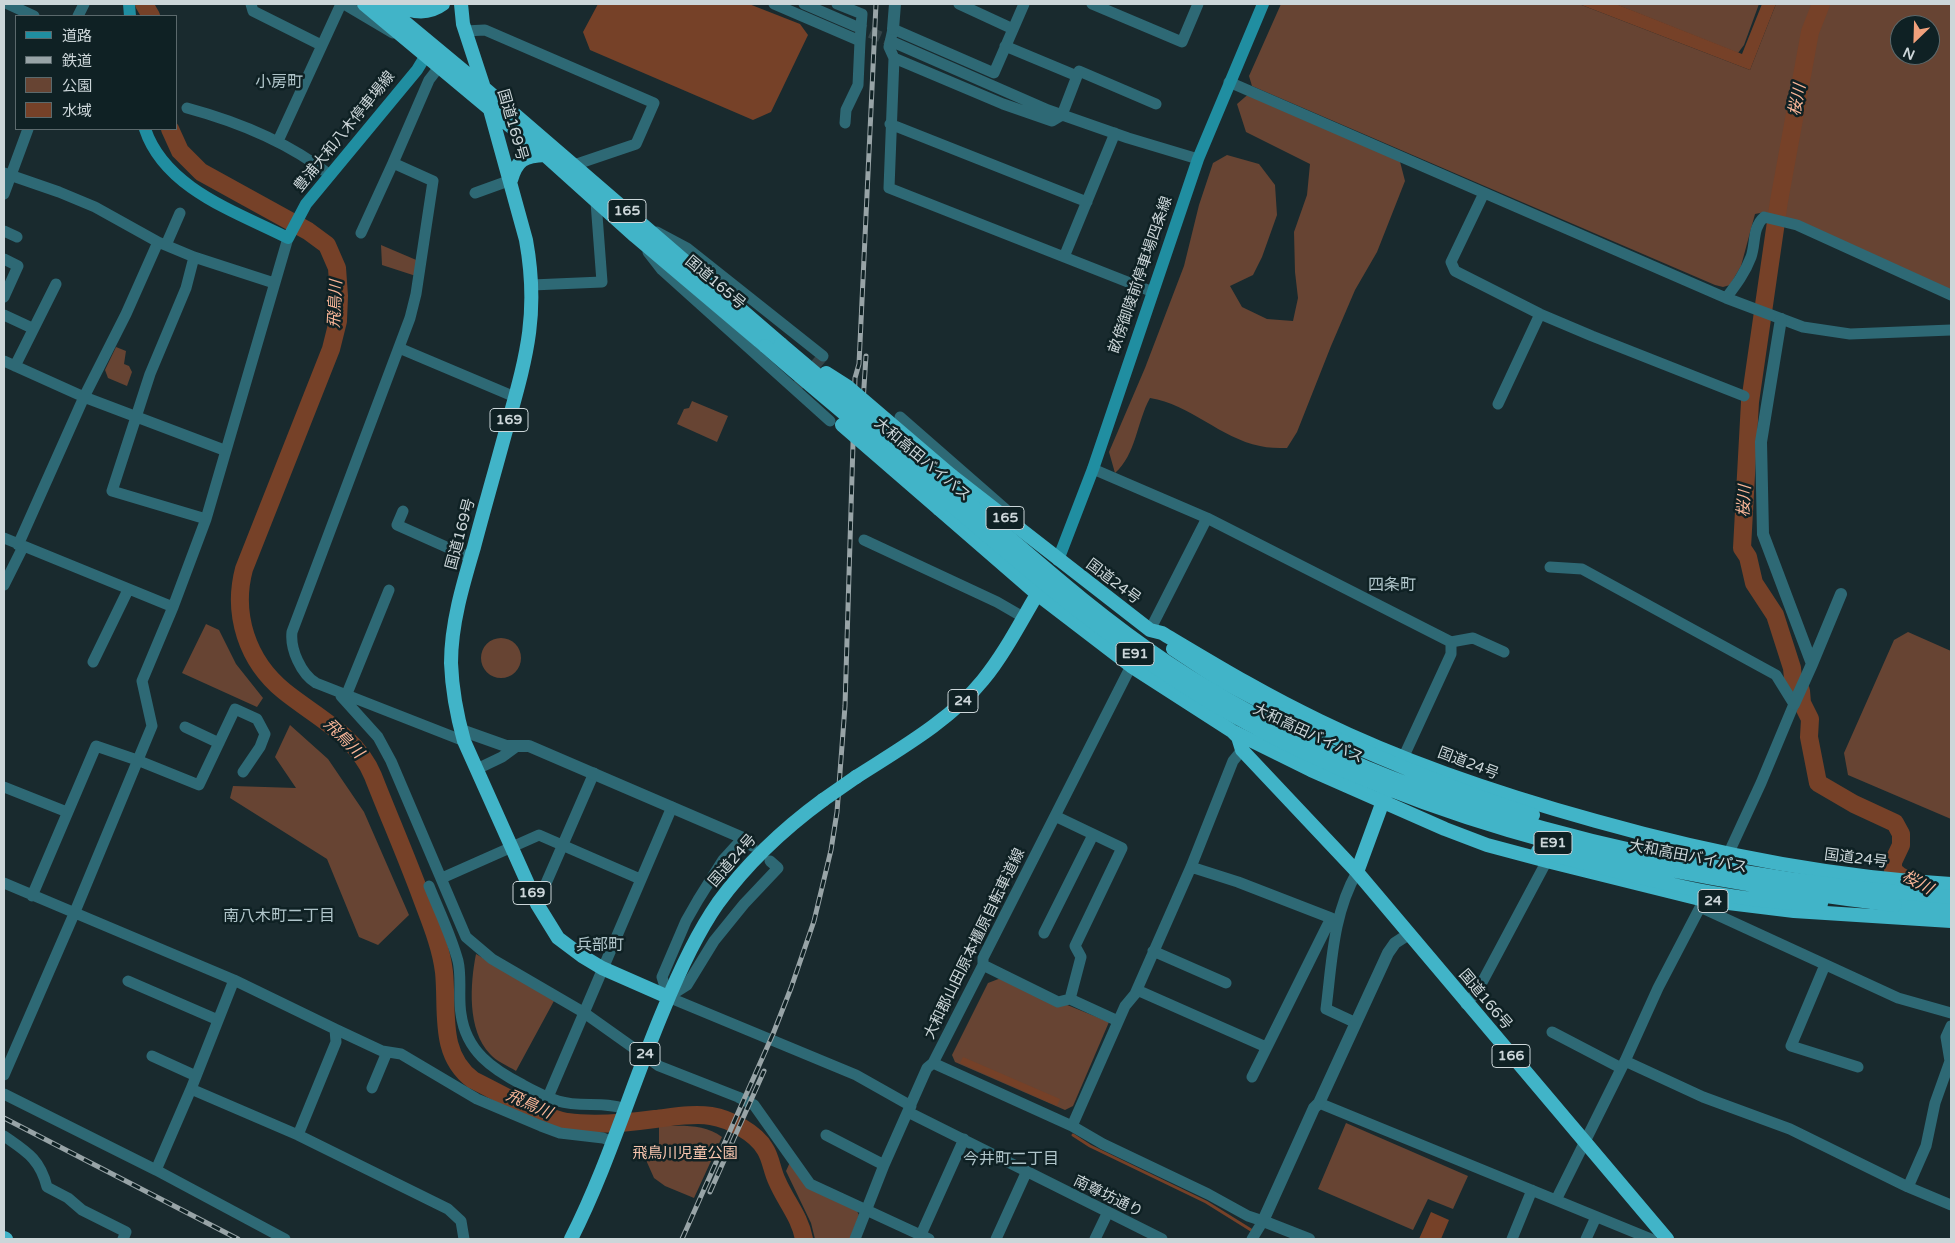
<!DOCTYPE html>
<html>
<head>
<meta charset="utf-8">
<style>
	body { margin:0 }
	#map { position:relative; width:1955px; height:1243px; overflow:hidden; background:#192a2e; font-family:"Varela Round","Noto Sans JP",sans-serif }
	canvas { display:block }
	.frame { position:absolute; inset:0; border:5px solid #ccd6d9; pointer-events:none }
	.legend { position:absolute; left:15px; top:15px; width:162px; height:115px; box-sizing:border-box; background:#0f2124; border:1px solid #5b696c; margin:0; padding:6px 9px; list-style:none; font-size:15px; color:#ccd6d9 }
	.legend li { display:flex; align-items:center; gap:10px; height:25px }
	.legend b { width:25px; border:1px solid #5b696c }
	.north { position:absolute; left:1890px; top:15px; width:50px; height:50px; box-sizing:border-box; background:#0f2124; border:1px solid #5b696c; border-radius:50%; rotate:204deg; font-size:14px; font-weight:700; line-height:20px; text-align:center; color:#ccd6d9 }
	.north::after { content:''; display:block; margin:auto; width:18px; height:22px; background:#f1a17c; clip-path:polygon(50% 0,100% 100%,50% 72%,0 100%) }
</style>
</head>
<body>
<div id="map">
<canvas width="1955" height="1243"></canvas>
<div class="frame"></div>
<ul class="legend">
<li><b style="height:6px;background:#208ea1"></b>道路</li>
<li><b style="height:6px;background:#98a4a7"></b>鉄道</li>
<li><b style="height:14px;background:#674433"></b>公園</li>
<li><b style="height:14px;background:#764128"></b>水域</li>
</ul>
<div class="north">N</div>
</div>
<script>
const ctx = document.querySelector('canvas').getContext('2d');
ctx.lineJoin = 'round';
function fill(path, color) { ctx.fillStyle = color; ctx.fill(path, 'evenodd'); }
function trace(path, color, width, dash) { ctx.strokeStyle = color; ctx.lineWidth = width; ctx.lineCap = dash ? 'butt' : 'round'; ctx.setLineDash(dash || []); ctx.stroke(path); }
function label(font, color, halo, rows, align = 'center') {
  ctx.font = font + ' "Varela Round","Noto Sans JP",sans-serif'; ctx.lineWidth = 5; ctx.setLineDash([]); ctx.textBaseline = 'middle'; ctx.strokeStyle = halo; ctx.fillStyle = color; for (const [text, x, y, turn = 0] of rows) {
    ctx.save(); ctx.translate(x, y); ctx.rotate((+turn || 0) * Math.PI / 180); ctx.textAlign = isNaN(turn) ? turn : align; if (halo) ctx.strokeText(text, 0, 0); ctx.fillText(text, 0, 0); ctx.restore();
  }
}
fill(new Path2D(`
	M 1281,4 L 1579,4 L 1750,70 L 1776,4 L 1951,4 L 1951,290 L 1765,212 L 1755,214 L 1741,266 L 1730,285 L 1723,287 L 1715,285 L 1252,86 L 1249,76 ZM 1900,25 L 1930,25 L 1930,55 L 1900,55 Z
	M 1615,4 L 1759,4 L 1744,45 L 1738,53 Z
	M 1252,91 L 1397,150 L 1405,181 L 1377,252 L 1355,290 L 1331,346 L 1297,432 L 1287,448 C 1278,448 1268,448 1260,446 C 1220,438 1190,404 1150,398 C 1137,421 1136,455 1115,473 L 1109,452 L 1145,368 L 1184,266 L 1199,205 L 1213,163 L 1227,155 L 1259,164 L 1275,185 L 1277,215 L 1262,257 L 1253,275 L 1230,286 L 1242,307 L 1267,319 L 1293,321 L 1298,298 L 1295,272 L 1294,232 L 1307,195 L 1310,164 L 1246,132 L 1237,104 Z
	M 381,245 L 421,262 L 419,277 L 382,265 Z
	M 116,347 L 126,351 L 124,364 L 129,366 L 132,372 L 127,386 L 108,378 L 105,370 Z
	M 692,401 L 728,416 L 717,442 L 677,424 L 684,409 L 689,408 Z
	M 206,624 L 219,630 L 236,664 L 263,698 L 257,707 L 182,673 Z
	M 1908,632 L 1951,651 L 1951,819 L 1848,775 L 1844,753 L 1894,640 Z
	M481 658a20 20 0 1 1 40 0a20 20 0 1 1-40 0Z
	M 290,725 L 328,759 L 364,812 L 409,915 L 378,945 L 359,937 L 327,859 L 230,798 L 233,786 L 296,788 L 275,757 Z
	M 476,954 L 555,999 L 516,1071 C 508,1066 496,1061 490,1054 C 467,1030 470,984 476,954 Z
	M 1001,978 L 1109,1022 L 1073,1106 L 1065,1110 L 955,1062 L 952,1055 L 988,983 Z
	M 1346,1123 L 1468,1176 L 1453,1209 L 1428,1199 L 1413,1230 L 1318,1189 Z
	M 659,1126 C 680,1126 704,1123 722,1137 L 694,1198 L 665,1186 L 654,1178 L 642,1151 L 659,1149 Z
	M 791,1160 L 807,1186 L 857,1211 L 859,1215 L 850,1239 L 815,1239 L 811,1223 L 786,1171 Z`), '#674433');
fill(new Path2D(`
	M 598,4 L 749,4 L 800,24 L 808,35 L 771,112 L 753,120 L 590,50 L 583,32 Z
	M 1579,4 L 1616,4 L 1742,54 L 1762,4 L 1776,4 L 1750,70 Z
	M 963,1057 L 1060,1099 L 1057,1106 L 960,1063 Z
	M 1431,1212 L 1449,1220 L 1441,1239 L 1419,1239 Z`), '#764128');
trace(new Path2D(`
	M 1073,1135 L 1090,1146 L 1206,1202 L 1251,1230`), '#764128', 3);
trace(new Path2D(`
	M 144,4 L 151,16
	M 1821,4 L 1810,32 L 1779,201 L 1750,402 L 1742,548 L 1748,557 L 1754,583 L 1775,615 L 1792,668 L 1794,689 L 1801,691 L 1802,703 L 1810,719 L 1809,737 L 1818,783 L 1854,804 L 1895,823 L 1901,834 L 1901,845 L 1893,862 L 1893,870 L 1900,876 L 1915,884
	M 170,129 L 180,151 L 201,172 L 308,231 L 327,245 L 337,268 L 339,296 L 338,321 L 331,349 L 244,569 C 232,614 247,661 284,691 C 316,717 356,735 373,776 C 389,817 407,858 422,899 C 431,923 441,947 444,972 C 448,1011 438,1054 473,1080 C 500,1093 539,1117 567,1122 C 595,1126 626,1123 655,1119 C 673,1117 693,1113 711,1116 C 730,1119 756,1133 765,1149 C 771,1158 772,1171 777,1181 C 786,1202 800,1217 804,1239`), '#764128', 18);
trace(new Path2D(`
	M 855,26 L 895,43
	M 794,390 L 823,356`), '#344448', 11, [11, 5.5]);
trace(new Path2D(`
	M 8,4 L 34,16
	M 251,4 L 253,11 L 321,45
	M 344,4 L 393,33
	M 774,4 L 860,41 L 862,14 L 837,4
	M 804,4 L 855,26
	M 959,4 L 1013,29
	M 1092,4 L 1182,42 L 1198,4
	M 78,16 L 84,4
	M 465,31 L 485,30 L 654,103 L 636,144 L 574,165
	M 895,43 L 1048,110 L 1128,138 L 1198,159
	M 1005,46 L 1077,76 L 1062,115 L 1052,121 L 1003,104 L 894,58 L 889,47 L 893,29 L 994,73 C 1004,50 1014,27 1024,4
	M 894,58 L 889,188 L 1153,292
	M 439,67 L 429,80 L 393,163 L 433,181 L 416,294 L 410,318 L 292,632 C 290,649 301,674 316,683 L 464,741
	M 1077,76 L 1079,71 L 1156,104
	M 1229,82 L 1726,298 L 1803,327 L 1850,334 L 1951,330
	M 187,108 C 239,122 288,142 330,175
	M 845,123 L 846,110 L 858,85 L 860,41
	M 890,124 L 1087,202
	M 278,141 L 341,4
	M 4,173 L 59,192 L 95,207 L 158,242 L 194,257 L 274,283
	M 475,193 L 511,180
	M 1484,193 L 1451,262 L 1455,271 L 1540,314 L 1592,336 L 1744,396
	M 4,194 L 28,129
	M 4,231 L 17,237
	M 657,232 L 687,248 L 823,356
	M 361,233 L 393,163
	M 166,245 L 180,213
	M 648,252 L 662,270 L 830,421
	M 194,257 L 186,288 L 150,374 L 112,491 L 206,519
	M 1064,257 L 1115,133
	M 4,259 L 18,266 L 4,297
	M 532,285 L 602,282 L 596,202
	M 1726,298 C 1736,285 1745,273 1751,257 C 1756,243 1752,228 1764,217 L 1797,225 L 1951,295
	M 4,315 L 32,328
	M 399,348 L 515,397
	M 4,361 L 84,397 L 224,450
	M 15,366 L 56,284
	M 1498,404 L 1540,314
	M 900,417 L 1012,515
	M 1093,469 L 1207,518 L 1451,642 L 1473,638 L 1504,652
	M 403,511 L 397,525 L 471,558
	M 4,538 L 173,607
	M 864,540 L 997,602 L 1023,617
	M 18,545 L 84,397 L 126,314 L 158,242
	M 1550,567 L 1582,569 L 1776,675 L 1794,704 L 1761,783 L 1719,874
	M 4,585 L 23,547
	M 1150,630 L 1207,518
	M 93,662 L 128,590
	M 341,696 L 378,737 L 391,761 L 466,937 L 492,959 L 583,1012 L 659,1066 L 738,1097 L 754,1105 L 810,1184 L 929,1239
	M 346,696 L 389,590
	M 185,727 L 219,743
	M 1404,756 L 1451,654 L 1451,642
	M 477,769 L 502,757 L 517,746
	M 4,787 L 67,812
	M 1055,816 L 1122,848 L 1075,946 L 1081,957 L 1070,999
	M 1191,867 L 1238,882 L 1331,918
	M 442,878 L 539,835 L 640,879
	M 4,883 L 234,980 L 335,1029 L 336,1042 L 298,1135
	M 429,886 C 439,911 451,935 458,961 C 462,978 458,997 461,1014 C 466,1051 492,1069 523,1085 C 534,1091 546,1097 558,1101 C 580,1108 604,1101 625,1109
	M 32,896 L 96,746 L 137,760 L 199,785 L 235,709 L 257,719 L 265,734 L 260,747 L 243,772
	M 537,904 L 594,773
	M 1700,907 L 1898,998 L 1951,1013
	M 1044,933 L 1093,835
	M 1153,951 L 1226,983
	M 983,965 L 1058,1002 L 1070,999 L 1118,1021
	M 1825,965 L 1791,1046 L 1858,1067
	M 128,981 L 218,1020
	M 1137,990 L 1266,1047
	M 668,997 L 856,1075 L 911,1106
	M 668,997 L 662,977 L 686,921 L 698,900 L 723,860 L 743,838 L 752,846
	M 668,997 L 687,985 L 714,941 L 744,904 L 778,868 L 770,861
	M 1466,1004 L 1478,990 L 1550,855
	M 1354,1022 L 1326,1009 C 1332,961 1333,914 1357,872
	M 335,1029 L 382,1051 L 401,1054 L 477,1099 L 541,1126 L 560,1133 L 603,1138 L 613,1142
	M 1552,1032 L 1621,1068
	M 152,1056 L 196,1076
	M 1625,1061 L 1703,1097 L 1790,1129 L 1908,1187 L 1951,1205
	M 933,1063 L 1072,1126 L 1103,1144 L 1208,1194 L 1248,1216 L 1263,1221 L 1252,1239
	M 4,1075 L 74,914 L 152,726 L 142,681 L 173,607 L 206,519 L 288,238
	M 1252,1077 L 1331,918 L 1337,921
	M 372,1088 L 387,1052
	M 191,1089 L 298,1135 L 448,1209 L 461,1221 L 464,1239
	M 4,1094 L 156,1170 L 191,1089 L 234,980
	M 548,1097 L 672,807
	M 1319,1103 L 1651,1239
	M 908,1112 L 1162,1239
	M 1072,1126 L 1125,1006 L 1135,994 L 1191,867 L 1233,761 L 1242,750
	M 826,1135 L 884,1165
	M 4,1136 C 27,1152 40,1159 47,1187 L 68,1198 L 82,1210 L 126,1232 L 123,1239
	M 156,1170 L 285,1239
	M 1908,1187 L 1926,1146 L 1935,1103 L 1950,1061 L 1946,1037 L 1951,1026
	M 1556,1200 L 1625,1061 L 1658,988 L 1707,894
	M 855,1239 L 884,1165 L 927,1068 L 933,1063 L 983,965 L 983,958 L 1131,666
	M 919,1239 L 964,1139
	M 996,1239 L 1026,1173
	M 1095,1239 L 1107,1214
	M 1512,1239 L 1532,1190
	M 1586,1239 L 1596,1217`), '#2e6975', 11);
trace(new Path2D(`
	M 893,29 L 895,4
	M 1781,319 L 1761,442 L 1763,534 L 1812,664 L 1794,704
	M 1812,664 L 1841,594
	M 461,730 L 506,746 L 529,746 L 743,838
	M 1309,1239 L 1263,1221 L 1314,1108 L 1319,1103 L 1388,953 L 1395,943 L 1409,934`), '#2e6975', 12);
trace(new Path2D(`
	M 129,4 L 130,16
	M 145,129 C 165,189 237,212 288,238 L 306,204 L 417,70 L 431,47
	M 1058,560 L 1093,469 L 1198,159 L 1263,4`), '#208ea1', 12);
trace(new Path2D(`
	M 364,4 L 545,155 L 635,236 L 765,346
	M 383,4 L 484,88 L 781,344
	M 394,4 C 410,12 427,16 443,4
	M 461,4 L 463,24 L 484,88 L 526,240 C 540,317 525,361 505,434 C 495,471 484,509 474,547 C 463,584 451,624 451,663 C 452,689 457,716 464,741 L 537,904 L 558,938 L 582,956 L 602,968 L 668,997
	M 511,180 C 517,160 524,156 545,155
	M 952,476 L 1150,630 L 1162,633 C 1214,664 1265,695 1320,721 C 1408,764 1502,795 1596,821 C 1713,854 1830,877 1951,884
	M 939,509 L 1037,594 L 1131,666 L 1232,731 L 1311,770 L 1445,829 L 1487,845 L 1547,861 L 1704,900 L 1794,911 L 1951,921
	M 1173,649 L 1218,679 L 1284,714
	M 1233,732 L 1238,737 L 1242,750 L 1357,872 L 1667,1239
	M 856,777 C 898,750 951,720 983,680 C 1006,652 1023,617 1042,586
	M 1357,872 L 1386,793
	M 1895,905 L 1951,909
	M 4,1238 L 6,1239
	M 571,1239 C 608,1166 631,1087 663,1011 C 678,974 695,936 718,903 C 748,862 782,830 823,800`), '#41b4c8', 14);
const rail = new Path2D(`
	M 861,433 L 866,356
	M 4,1118 L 238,1239
	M 710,1192 L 764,1071
	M 682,1239 L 773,1034 L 791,988 L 814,921 L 831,850 L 837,812 L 845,706 L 855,378 L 859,364 L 876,4`);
trace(rail, '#98a4a7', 5);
trace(rail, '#0f2124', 3, [9]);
trace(new Path2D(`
	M 781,344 C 851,403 920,462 990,521 C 1047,570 1104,620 1167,662 C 1396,814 1681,875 1951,897
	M 765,346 C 815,390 867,432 918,476 C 1020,564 1114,648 1232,715 C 1435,830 1666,878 1895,905
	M 826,373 L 848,387 L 952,476
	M 842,425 L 939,509
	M 1284,714 C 1365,753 1447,787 1533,815
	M 823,800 L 856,777
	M 1538,851 C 1632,875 1724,903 1821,904`), '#41b4c8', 14);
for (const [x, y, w] of [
	[627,211,38],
	[509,420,38],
	[1005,518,38],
	[1135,654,38],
	[963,701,30],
	[1553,843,38],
	[532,893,38],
	[1713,901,30],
	[645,1054,30],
	[1511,1056,38]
]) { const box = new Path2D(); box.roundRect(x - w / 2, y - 11.5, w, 23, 4); ctx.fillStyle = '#0f2124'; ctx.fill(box); trace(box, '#ccd6d9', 1); }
label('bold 14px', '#ccd6d9', null, [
	["165",627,211],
	["169",509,420],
	["165",1005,518],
	["E91",1135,654],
	["24",963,701],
	["E91",1553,843],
	["169",532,893],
	["24",1713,901],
	["24",645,1054],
	["166",1511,1056]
]);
label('15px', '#ccd6d9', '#0f2124', [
	["国道169号",512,125,74],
	["豊浦大和八木停車場線",345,132,-51],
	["畝傍御陵前停車場四条線",1141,275,-71],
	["国道165号",715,283,40],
	["大和高田バイパス",922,460,40],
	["国道169号",461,534,-75],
	["国道24号",1113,582,37],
	["大和高田バイパス",1308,734,25],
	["国道24号",1468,764,21],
	["大和高田バイパス",1688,857,11],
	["国道24号",1856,859,7],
	["国道24号",733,861,-49],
	["大和郡山田原本橿原自転車道線",975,944,-64],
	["国道166号",1485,1000,50],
	["南尊坊通り",1108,1197,26]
]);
label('15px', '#f8c5ae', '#0f2124', [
	["飛鳥川児童公園",685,1154]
]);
label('16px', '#b0c5ca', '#0f2124', [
	["小房町",279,83],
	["四条町",1392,586],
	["南八木町二丁目",279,917],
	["兵部町",600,946],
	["今井町二丁目",1011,1160]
]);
label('italic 16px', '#fab698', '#0f2124', [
	["桜川",1798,100,-80],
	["飛鳥川",336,304,-87],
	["桜川",1745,501,-87],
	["飛鳥川",343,739,45],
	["桜川",1917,883,29],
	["飛鳥川",529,1105,24]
]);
</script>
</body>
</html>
